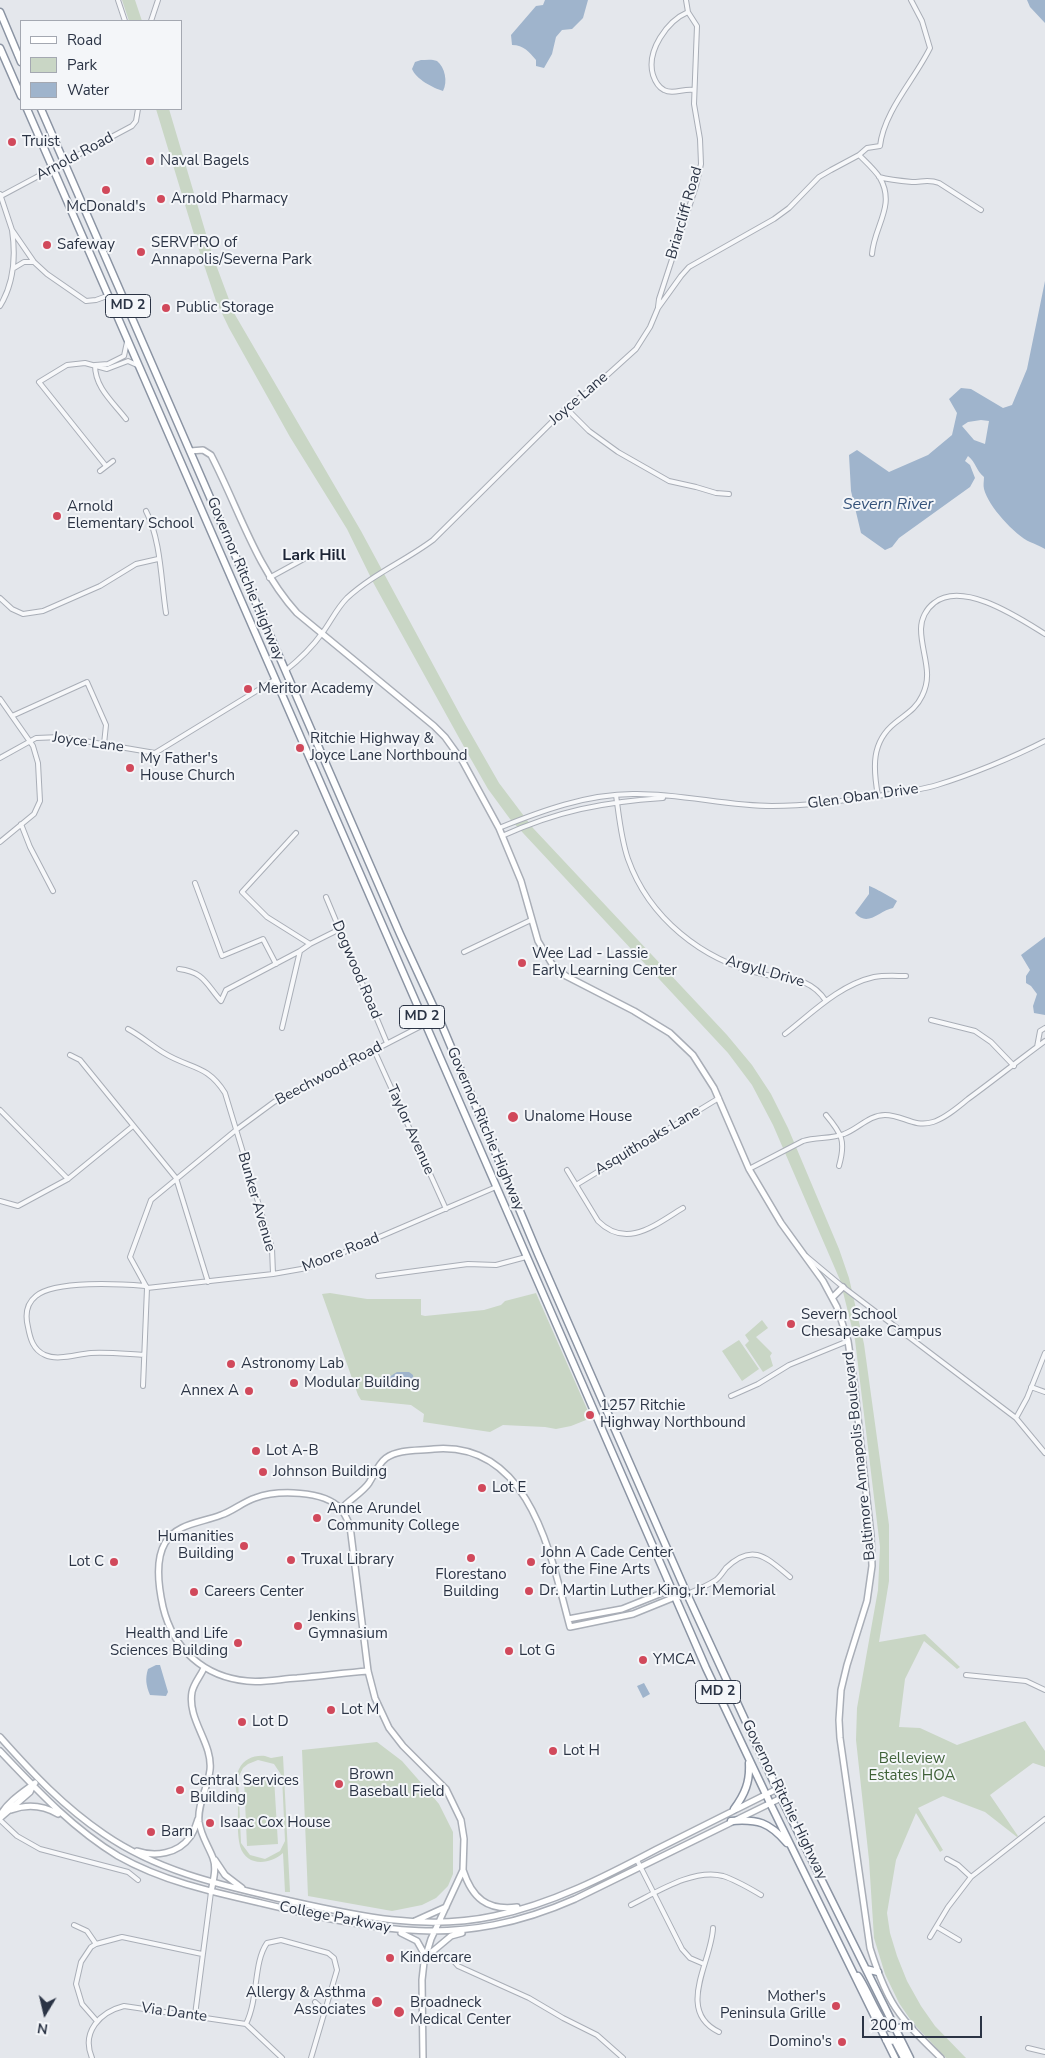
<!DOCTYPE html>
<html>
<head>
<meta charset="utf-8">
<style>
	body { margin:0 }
	#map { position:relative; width:1045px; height:2058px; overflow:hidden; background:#e4e7ec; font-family:"Nunito Sans",sans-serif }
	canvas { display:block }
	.legend { position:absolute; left:20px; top:20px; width:162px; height:90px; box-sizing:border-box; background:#f4f6f9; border:1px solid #a4a8b1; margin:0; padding:6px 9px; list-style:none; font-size:15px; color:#2b3445 }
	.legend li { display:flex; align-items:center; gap:10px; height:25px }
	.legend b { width:25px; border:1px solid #a4a8b1 }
	.north { position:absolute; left:20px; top:1988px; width:50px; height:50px; -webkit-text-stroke:4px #f4f6f9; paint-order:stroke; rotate:189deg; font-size:14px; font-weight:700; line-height:20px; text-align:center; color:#2b3445 }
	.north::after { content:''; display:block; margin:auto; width:18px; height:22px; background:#2b3445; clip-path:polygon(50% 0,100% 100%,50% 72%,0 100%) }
	.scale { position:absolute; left:862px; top:2016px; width:120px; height:22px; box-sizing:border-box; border:2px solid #2b3445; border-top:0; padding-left:6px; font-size:15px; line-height:18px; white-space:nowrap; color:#2b3445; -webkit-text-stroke:4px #f4f6f9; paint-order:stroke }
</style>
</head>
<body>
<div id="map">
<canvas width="1045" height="2058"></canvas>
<ul class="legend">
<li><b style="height:6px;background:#fff"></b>Road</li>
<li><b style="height:14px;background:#c9d6c5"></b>Park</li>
<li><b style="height:14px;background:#9fb4cc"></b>Water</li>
</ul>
<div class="north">N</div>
<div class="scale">200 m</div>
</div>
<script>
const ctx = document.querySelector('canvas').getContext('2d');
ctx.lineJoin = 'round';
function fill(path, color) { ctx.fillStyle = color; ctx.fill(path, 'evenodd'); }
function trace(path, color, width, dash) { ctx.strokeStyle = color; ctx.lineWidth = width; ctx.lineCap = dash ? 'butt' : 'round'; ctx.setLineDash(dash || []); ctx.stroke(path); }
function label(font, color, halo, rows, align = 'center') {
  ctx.font = font + ' "Nunito Sans",sans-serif'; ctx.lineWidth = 4; ctx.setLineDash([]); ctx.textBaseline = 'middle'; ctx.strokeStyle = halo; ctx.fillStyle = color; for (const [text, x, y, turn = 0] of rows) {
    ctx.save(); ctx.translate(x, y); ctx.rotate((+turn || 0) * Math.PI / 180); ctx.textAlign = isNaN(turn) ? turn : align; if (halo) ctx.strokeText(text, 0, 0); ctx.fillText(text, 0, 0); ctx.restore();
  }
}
fill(new Path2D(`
	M 122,0 L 135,0 L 142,21 L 129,21 Z
	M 156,109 L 169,109 L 212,254 L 234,313 L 361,531 L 463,720 L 499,783 L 533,828 L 727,1035 L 752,1065 L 771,1094 L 788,1128 L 839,1249 L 849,1278 L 864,1344 L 889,1525 L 889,1581 L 879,1642 L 925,1634 L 960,1667 L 957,1669 L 924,1641 L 905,1679 L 899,1727 L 920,1728 L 957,1745 L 1025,1721 L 1045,1751 L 1045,1767 L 1033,1763 L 990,1795 L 1018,1836 L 1017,1837 L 985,1812 L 943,1796 L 918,1808 L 943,1850 L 940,1852 L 916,1813 L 896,1860 L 887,1913 L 890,1933 L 897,1956 L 907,1981 L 921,2006 L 935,2026 L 966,2058 L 946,2058 L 912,2022 L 899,2003 L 885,1974 L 874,1938 L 869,1860 L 856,1740 L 857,1708 L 878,1590 L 880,1547 L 855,1340 L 840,1280 L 773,1125 L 752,1085 L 728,1053 L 510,819 L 488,789 L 468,754 L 374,584 L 347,529 L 290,437 L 229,328 L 216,301 L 196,241 Z
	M 330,1293 L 367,1299 L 421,1299 L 421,1315 L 425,1316 L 484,1310 L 501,1305 L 505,1301 L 536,1293 L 591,1418 L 571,1426 L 556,1429 L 545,1427 L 503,1425 L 490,1432 L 423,1422 L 424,1414 L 411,1405 L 361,1400 L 358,1395 L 322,1294 Z
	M 762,1320 L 768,1328 L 756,1337 L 772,1353 L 770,1356 L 773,1366 L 763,1372 L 745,1345 L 749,1341 L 745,1335 Z
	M 739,1340 L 759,1369 L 742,1381 L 722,1351 Z
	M 377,1742 L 402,1761 L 423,1785 L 439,1804 L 453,1832 L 453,1874 L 448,1886 L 436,1898 L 422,1905 L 392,1911 L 308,1896 L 302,1750 Z
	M 265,1756 L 271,1758 L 283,1756 L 290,1892 L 285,1892 L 283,1853 C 270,1865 246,1867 240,1846 C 237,1834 238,1819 238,1807 C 237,1796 233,1780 239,1769 C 244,1759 254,1755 265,1756 ZM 258,1760 L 274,1764 L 282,1776 L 285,1841 L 280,1851 L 265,1859 L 250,1855 L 241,1843 L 238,1778 L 243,1768 L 248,1764 Z
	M 274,1778 L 278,1844 L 247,1846 L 244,1779 Z`), '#c9d6c5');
fill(new Path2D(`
	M 545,0 L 588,0 L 583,18 L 572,29 L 562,30 L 556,37 L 552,54 L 544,68 L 536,66 L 536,60 C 529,52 524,45 512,45 L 511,35 L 536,6 L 543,5 Z
	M 1027,0 L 1045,0 L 1045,23 L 1030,7 Z
	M 421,60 C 426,60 432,59 437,61 C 445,67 448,82 443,91 C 433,88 416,79 412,69 L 415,62 Z
	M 1045,281 L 1045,549 C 1040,546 1035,544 1030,542 C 1015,535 988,506 984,489 C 983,485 984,481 984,477 C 976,471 976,462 968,456 L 965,461 L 970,465 L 975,478 L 970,487 L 899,538 L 892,547 L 885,550 L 861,533 L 851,491 L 849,455 L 857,450 L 889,472 L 928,455 L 952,435 L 957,413 L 949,399 L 961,388 L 971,389 L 1003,408 L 1012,405 L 1027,369 ZM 981,420 L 989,421 L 985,444 L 974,440 L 962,426 L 968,422 Z
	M 869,886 C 873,887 893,898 897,901 L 893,908 C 880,910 868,928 855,913 L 869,894 Z
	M 1045,937 L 1045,1015 L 1034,1013 L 1033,1006 L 1037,994 L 1031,986 L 1026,983 L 1026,976 L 1030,970 L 1021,955 Z
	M 397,1372 L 409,1372 L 413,1375 L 414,1387 L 408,1388 L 397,1382 L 390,1384 L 389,1377 Z
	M 156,1665 L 160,1665 L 168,1692 L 166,1696 L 150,1695 C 146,1685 145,1679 148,1669 Z
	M 644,1683 L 650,1694 L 643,1698 L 637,1686 Z`), '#9fb4cc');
const street = new Path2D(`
	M 118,0 L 125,21
	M 688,12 C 667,21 646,51 653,75 C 655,81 658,87 664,90 C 673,95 684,88 694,90
	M 151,21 L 158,0
	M 859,155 C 866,162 875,170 880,178 C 896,206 874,226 872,254
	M 879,177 C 890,180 901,181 912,182 C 922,182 929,179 939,183 L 981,210
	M 0,194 L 12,230 L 34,262 L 47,274 L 86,301 L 96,300 L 107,296
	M 1,196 L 132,126 L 136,121 L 138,109
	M 14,268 L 24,262 L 34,262
	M 0,306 C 14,283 16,257 12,230
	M 658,307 L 659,299 L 696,186 L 701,164 L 700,139 L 694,104 L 697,26 L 688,12 L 686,0
	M 95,365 C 95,388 113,402 126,419
	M 95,365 L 108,364 L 124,356 L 127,342
	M 566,408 L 589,431 L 618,452 L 669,481 L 696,487 L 716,493 L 729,494
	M 106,466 L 39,382 L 67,365 L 85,363 L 107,369 L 128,361 L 137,365
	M 100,471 L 113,461
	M 146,511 C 161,540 161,581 166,613
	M 269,578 L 311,555
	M 0,598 L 12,609 L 23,614 L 43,611 L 100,586 L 136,564 L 158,559
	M 285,671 C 299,660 313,646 323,632 C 331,621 337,608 347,598 C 373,574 405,561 433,540 L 566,408 L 594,387 L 636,349 L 650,327 L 658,308 L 681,276 L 689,267 L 774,219 L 789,208 L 819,177 L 831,170 L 859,155 L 867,148 L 880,146 C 884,111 915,79 930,48 L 922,21 L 911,0
	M 0,699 L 33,746 L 38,763 L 40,801 L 34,814 L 0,842
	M 12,716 L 87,682 L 106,725 L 104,744
	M 0,758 L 36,738 L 61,737 L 155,753 L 276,679
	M 616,795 C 619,816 621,839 628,859 C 649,918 702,960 762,974 C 789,980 809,976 826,1001
	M 878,796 C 873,768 871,742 895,723 C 906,714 916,709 922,696 C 934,673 921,653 921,629 C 921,619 926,609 934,603 C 963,580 1019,618 1045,634
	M 21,824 L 30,847 L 53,891
	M 499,828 C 541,811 587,794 633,794 C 680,793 726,806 772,806 C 808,806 842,801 877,796 C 897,793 917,791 937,785 C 970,775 1014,757 1045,741
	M 296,833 L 242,892 L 267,917 L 310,944 L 338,930
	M 502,836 C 557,811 603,802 663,798
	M 195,883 L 222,956 L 263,939 L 276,964
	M 326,897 L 387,1043
	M 464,952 L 531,920
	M 179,969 C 204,972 206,984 221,1001 L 226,990 L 300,951
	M 931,1020 L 975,1031 L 991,1042 L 1014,1066
	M 282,1028 L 300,951 L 310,944
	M 128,1029 C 141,1036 151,1045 164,1053 C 190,1069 207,1064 225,1093 L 272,1248 L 273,1274
	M 785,1034 C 812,1013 839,985 874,977 C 885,975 896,976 906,976
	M 1037,1047 L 1040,1031 L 1045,1028
	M 374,1050 L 446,1209
	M 70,1055 L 80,1060 L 176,1178 L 208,1282
	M 0,1110 L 68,1179
	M 826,1115 C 842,1134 846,1141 839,1166
	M 749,1169 L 803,1141 C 816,1137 831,1139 844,1134 C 858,1129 869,1115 885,1115 C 903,1115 914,1128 933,1122 C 946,1118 958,1107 968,1099 C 994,1080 1019,1060 1045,1041
	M 567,1170 L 598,1221 C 627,1250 656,1224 683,1208
	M 576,1185 L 719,1098
	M 0,1201 L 18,1206 L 68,1179 L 133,1126
	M 806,1256 L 843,1287 L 1016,1418 L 1045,1453
	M 378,1276 L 468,1264 L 496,1265 L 526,1257
	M 147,1288 L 273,1274 L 307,1268 L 496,1187
	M 144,1355 C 126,1354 108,1352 91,1353 C 77,1354 58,1361 45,1355 C 33,1350 30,1338 28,1327 C 25,1315 26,1304 36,1296 C 55,1280 121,1284 145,1286
	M 143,1386 L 147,1288 L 130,1257 L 151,1200 L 236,1130 L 274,1102 L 425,1024
	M 1031,1387 L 1045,1392
	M 731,1396 L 758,1384 L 789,1365 L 848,1341
	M 1016,1418 L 1027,1398 L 1045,1353
	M 687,1594 C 697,1590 707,1586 716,1580 C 720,1577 723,1572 726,1568 C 753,1542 767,1558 790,1577
	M 966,1675 L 1026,1681 L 1045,1690
	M 0,1820 L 17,1836 L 40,1849 L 128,1872 L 138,1880
	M 947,1859 L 958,1865 L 971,1877
	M 637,1860 L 682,1949 L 690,1958 L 704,1964
	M 631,1905 C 657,1892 694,1868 723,1876 C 736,1880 749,1888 761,1895
	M 74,1925 L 87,1931 L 96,1944
	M 937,1927 L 959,1940
	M 713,1928 C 712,1961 675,2011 719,2032
	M 930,1937 L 948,1907 L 971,1877 L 1045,1819
	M 450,1957 L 458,1966 L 529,1998 L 563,2018 L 597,2035 L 623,2058
	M 315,2002 L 325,2011
	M 195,2015 L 211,1892
	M 96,2020 L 82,2004 L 76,1984 L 81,1962 L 91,1947 L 96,1944 L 122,1937 L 202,1954
	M 246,2024 C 259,1997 253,1963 267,1943 L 281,1940 L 328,1953 L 334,1958 L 337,1970 L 311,2058
	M 1028,2048 L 1045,2052
	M 92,2058 C 81,2032 100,2012 124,2006 L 246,2024 L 282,2058`);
const secondary = new Path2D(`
	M 190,451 L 203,450 L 211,455 C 239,509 256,568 297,613 L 434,726 L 445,737 L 463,762 L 499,828 L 521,881 L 538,941 L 552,964 L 566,976 L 634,1011 L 670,1033 L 693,1055 L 714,1088 L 749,1169 L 781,1223 L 823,1281 L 837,1307 L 848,1341 L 854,1382 L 871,1536 L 872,1566 L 867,1601 L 847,1665 L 841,1690 L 839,1720 L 840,1738 L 870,1948 C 876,1967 882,1985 892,2002 C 904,2023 924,2041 941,2058
	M 833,1297 L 843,1287
	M 341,1509 C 349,1500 363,1492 369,1483 C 374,1475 378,1464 386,1458 C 399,1449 418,1451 434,1449 C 531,1441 551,1557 570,1627 L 633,1614 L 675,1597 L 687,1594
	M 568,1619 L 622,1609 L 672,1589 L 687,1594
	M 204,1668 C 200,1677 194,1683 192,1692 C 187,1720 213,1743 210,1770 C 208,1787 197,1805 199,1822 C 201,1836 208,1845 213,1858 C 217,1869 213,1881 211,1892
	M 368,1671 C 344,1673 321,1676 297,1678 C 280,1679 263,1683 247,1681 C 204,1677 173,1649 163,1607 C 159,1589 155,1560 165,1543 C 177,1523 201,1523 221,1515 C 233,1511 243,1502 255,1498 C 277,1490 324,1490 341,1509 C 345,1514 348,1521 350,1526 L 368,1671 L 375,1698 L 389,1728 L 403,1746 L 446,1789 L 461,1820 L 464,1839 L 463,1870 L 431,1939 L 424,1962 L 422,1980 L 423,2058
	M 0,1737 C 32,1773 64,1807 104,1834 C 156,1870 216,1884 277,1898 C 349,1914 420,1932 494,1916 C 552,1904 606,1876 657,1849 C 697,1829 737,1809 777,1789
	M 0,1751 C 37,1790 72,1828 118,1856 C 162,1881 212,1892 261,1903 C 379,1931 459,1950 575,1899 L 781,1798
	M 11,1810 C 27,1804 42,1805 58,1814
	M 0,1816 C 7,1802 23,1792 35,1783
	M 0,1818 L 30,1792 L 33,1785
	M 137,1851 C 155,1857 178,1854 190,1837 C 194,1832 196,1825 198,1819
	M 215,1860 L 225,1875 L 242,1888
	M 463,1870 C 472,1898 487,1911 517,1907
	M 415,1921 L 446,1907
	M 401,1933 L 417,1941 L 426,1957 L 451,1936 L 462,1933`);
const highway = new Path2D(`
	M 0,12 L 21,62
	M 0,48 L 21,96
	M 27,109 L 706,1668 L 770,1803 L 895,2058
	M 41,109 L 400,934 L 441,1023 L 538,1254 L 687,1594 L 781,1798 L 910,2058
	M 734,1809 C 745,1794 750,1782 749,1763
	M 731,1821 C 758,1819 769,1822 787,1843
	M 866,1969 L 878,1972
	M 858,1976 C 866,1986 880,2024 888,2027 C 895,2030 904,2026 911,2027
	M 886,2040 L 895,2041 L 904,2058`);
trace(street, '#a9aeb7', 6);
trace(secondary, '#a9aeb7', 8);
trace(highway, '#8b94a3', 9);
trace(street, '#f7f8fa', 4);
trace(secondary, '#fff', 5);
trace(highway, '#fff', 6);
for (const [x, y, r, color] of [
	[12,142,5,"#d1495b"],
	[150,161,5,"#d1495b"],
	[106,190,5,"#d1495b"],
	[161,199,5,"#d1495b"],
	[47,245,5,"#d1495b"],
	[141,252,5,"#d1495b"],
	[166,308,5,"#d1495b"],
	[57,516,5,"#d1495b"],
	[248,689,5,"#d1495b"],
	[300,748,5,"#d1495b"],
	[130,768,5,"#d1495b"],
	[522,963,5,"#d1495b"],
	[513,1117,6,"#d1495b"],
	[791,1324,5,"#d1495b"],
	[231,1364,5,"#d1495b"],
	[294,1383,5,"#d1495b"],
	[249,1391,5,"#d1495b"],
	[590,1415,5,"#d1495b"],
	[256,1451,5,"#d1495b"],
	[263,1472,5,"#d1495b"],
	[482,1488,5,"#d1495b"],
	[317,1518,5,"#d1495b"],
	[244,1546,5,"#d1495b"],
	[471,1558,5,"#d1495b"],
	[291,1560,5,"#d1495b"],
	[114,1562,5,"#d1495b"],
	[531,1562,5,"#d1495b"],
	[529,1591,5,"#d1495b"],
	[194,1592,5,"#d1495b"],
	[298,1626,5,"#d1495b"],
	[238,1643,5,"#d1495b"],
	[509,1651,5,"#d1495b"],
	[643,1660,5,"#d1495b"],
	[331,1710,5,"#d1495b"],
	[242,1722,5,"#d1495b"],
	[553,1751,5,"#d1495b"],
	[339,1784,5,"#d1495b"],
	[180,1790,5,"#d1495b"],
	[210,1823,5,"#d1495b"],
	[151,1832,5,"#d1495b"],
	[390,1958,5,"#d1495b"],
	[377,2002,6,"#d1495b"],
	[836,2006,5,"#d1495b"],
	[399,2012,6,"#d1495b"],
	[842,2042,5,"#d1495b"]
]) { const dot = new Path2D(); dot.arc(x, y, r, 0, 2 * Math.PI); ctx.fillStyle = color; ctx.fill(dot); trace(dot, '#f4f6f9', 2); }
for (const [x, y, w] of [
	[128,306,45],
	[422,1017,45],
	[718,1692,45]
]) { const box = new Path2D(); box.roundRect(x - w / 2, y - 11.5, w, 23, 4); ctx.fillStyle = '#f4f6f9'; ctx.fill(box); trace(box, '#2b3445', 1); }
label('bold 14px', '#2b3445', null, [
	["MD 2",128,306],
	["MD 2",422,1017],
	["MD 2",718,1692]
]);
label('15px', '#2b3445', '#f4f6f9', [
	["Truist",22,142],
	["Naval Bagels",160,161],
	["Arnold Pharmacy",171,199],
	["McDonald's",106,207,"center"],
	["SERVPRO of",151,243],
	["Annapolis/Severna Park",151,260],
	["Safeway",57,245],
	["Public Storage",176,308],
	["Arnold",67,507],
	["Elementary School",67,524],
	["Meritor Academy",258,689],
	["Ritchie Highway &",310,739],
	["Joyce Lane Northbound",310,756],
	["My Father's",140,759],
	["House Church",140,776],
	["Wee Lad - Lassie",532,954],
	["Early Learning Center",532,971],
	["Unalome House",524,1117],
	["Severn School",801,1315],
	["Chesapeake Campus",801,1332],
	["Astronomy Lab",241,1364],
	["Modular Building",304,1383],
	["Annex A",239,1391,"right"],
	["1257 Ritchie",600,1406],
	["Highway Northbound",600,1423],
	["Lot A-B",266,1451],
	["Johnson Building",273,1472],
	["Lot E",492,1488],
	["Anne Arundel",327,1509],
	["Community College",327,1526],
	["Humanities",234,1537,"right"],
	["Building",234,1554,"right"],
	["John A Cade Center",541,1553],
	["for the Fine Arts",541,1570],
	["Truxal Library",301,1560],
	["Lot C",104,1562,"right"],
	["Florestano",471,1575,"center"],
	["Building",471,1592,"center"],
	["Dr. Martin Luther King, Jr. Memorial",539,1591],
	["Careers Center",204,1592],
	["Jenkins",308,1617],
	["Gymnasium",308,1634],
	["Health and Life",228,1634,"right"],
	["Sciences Building",228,1651,"right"],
	["Lot G",519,1651],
	["YMCA",653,1660],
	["Lot M",341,1710],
	["Lot D",252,1722],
	["Lot H",563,1751],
	["Brown",349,1775],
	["Baseball Field",349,1792],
	["Central Services",190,1781],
	["Building",190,1798],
	["Isaac Cox House",220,1823],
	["Barn",161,1832],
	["Kindercare",400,1958],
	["Allergy & Asthma",366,1993,"right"],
	["Associates",366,2010,"right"],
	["Mother's",826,1997,"right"],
	["Peninsula Grille",826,2014,"right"],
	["Broadneck",410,2003],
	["Medical Center",410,2020],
	["Domino's",832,2042,"right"]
], 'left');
label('15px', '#2b3445', '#f4f6f9', [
	["Arnold Road",75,157,-28],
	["Briarcliff Road",685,213,-74],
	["Joyce Lane",579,399,-41],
	["Governor Ritchie Highway",245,579,67],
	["Joyce Lane",88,743,8],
	["Glen Oban Drive",863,797,-8],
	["Dogwood Road",356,970,67],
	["Argyll Drive",765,972,16],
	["Beechwood Road",329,1074,-28],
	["Governor Ritchie Highway",485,1129,67],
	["Taylor Avenue",410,1130,66],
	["Asquithoaks Lane",648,1141,-31],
	["Bunker Avenue",256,1202,74],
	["Moore Road",341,1253,-22],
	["Baltimore Annapolis Boulevard",860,1456,-96],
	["Governor Ritchie Highway",784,1800,64],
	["College Parkway",335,1918,11],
	["Via Dante",174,2013,8]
]);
label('15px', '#3f6138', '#f4f6f9', [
	["Belleview",912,1759],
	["Estates HOA",912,1776]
]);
label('italic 16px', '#34527a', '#f4f6f9', [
	["Severn River",888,505]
]);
label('bold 16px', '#1d2536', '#f4f6f9', [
	["Lark Hill",314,556]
]);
</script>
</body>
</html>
